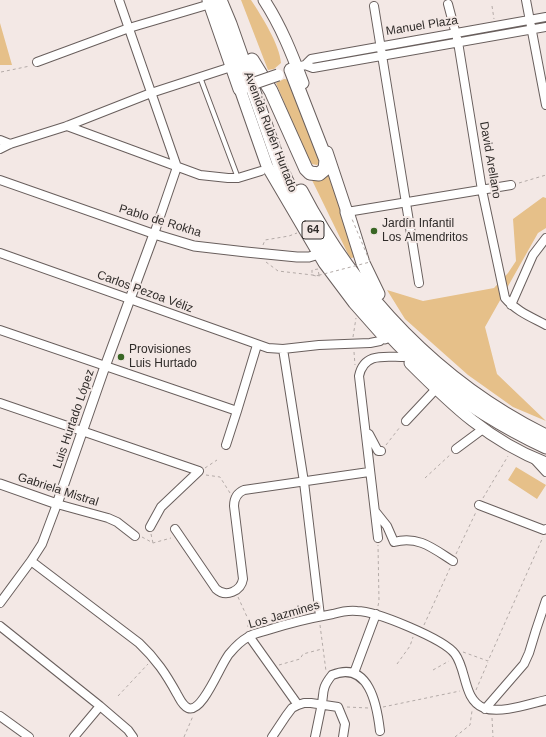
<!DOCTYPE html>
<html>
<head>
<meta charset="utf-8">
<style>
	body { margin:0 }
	canvas { display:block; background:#f3e8e5 }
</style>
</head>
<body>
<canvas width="546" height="737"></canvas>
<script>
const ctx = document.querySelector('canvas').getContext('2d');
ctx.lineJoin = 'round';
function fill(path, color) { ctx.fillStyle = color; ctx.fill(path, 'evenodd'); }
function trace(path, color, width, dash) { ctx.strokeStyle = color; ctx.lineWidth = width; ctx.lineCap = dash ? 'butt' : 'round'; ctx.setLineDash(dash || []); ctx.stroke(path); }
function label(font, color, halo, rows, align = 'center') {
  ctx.font = font + ' Helvetica,sans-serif'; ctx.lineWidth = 4; ctx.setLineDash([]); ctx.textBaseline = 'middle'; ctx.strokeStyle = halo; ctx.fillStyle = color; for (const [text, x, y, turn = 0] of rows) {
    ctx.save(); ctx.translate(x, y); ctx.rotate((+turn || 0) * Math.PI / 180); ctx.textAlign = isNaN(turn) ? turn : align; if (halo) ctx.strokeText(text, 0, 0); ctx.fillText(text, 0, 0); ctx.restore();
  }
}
fill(new Path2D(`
	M 241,0 L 251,0 C 261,15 280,45 281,63 L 274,69 L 268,70 Z
	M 0,23 L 12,65 L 0,65 Z
	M 284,79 L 291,80 L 321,162 L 317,165 L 312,164 L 306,155 L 276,83 Z
	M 329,171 L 356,257 L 351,258 L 348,254 L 310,176 Z
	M 543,197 L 546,198 L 546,228 L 538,233 L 485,327 L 497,374 L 546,421 L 513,407 L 468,375 L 405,319 L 387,290 L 423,301 L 494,288 L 508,273 L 516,261 L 513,219 Z
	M 516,467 L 546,485 L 537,499 L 508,480 Z`), '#e6c089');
const service = new Path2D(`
	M 200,77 L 238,178`);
const minor = new Path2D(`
	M 526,0 L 546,105
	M 448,4 L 458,42 L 482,190 L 505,298 C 516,311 531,317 546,325
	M 374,6 L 419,283
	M 37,62 L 129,28 L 207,5
	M 305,65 L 313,68 L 546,27
	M 297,67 L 305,65 L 311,59 L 546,17
	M 67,126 L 200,175 L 228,178 L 238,178 L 261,171
	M 0,140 L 10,144
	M 0,149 L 10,144 L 67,126 L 151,93 L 228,68
	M 0,180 L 154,234 L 177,167 L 119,0
	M 347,212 L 511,185
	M 0,253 L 268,348 L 283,349 L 319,345 L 370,343 L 380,341 L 384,337
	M 511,305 L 533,255 L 546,238
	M 0,330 L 237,411
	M 283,349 L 304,482 L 320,616
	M 0,403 L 199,471 L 161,507 L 150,527
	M 406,421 L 436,389
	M 366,433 L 369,434 L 378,451 L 381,451
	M 226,445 L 237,411 L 257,345
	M 456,449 L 483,429
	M 535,460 L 546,472
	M 479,505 L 544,530 L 546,529
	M 375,511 L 387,526 L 394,542 C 418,535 434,549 453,561
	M 175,529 L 216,589 C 226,598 241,591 243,579 L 234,506 C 234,498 237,493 244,490 L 369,472
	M 378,538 L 359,376 C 364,352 385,357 404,357
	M 31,561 L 139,643 C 156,659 166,674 177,694 C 180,699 182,705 188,708 C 203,714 221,662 230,653 C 235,647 241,641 248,637 C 254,633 262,632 268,630 C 289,623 311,618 333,614 C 340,612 348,610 357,611 C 376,611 444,639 455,654 C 467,670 463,700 484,708 C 500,714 529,704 546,700
	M 0,603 L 31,561 L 42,544 L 57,504 L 108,518 L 117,522 L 135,536
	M 0,626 L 100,706 L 128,730 L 133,737
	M 249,636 L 298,705
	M 354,673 L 376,614
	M 485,709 L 524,664 L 529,653 L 536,630 L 546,600
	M 0,716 L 29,737
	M 74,737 L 100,706
	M 272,737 L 286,716 L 292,708 L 298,705 L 304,703 L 311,703 L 338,707 L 345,724 L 343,737
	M 315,737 C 317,727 319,718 321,708 C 325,692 320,690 332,675 C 369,660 377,705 380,731`);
const tertiary = new Path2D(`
	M 0,484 L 57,504 L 103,372 L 154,234 L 194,246 L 246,252 L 297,257 L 309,257 L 319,254`);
const secondary = new Path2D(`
	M 264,0 C 281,26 292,54 303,83
	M 247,86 L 240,89 L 267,166 L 324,263 L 354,303 L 385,338
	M 327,152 L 347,212
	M 410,363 C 452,405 489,441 546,463`);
const trunk = new Path2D(`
	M 209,0 L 240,89
	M 220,0 L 230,24 L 280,166 C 313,243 369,322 433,376 C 467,405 506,428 546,447
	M 252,60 L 271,91 L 306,169 L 310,173 L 319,174 L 325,169 L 326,160 L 291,70
	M 301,191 C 355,295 440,384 546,436
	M 347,212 L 363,263 L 378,294`);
trace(service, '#695f5d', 6);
trace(minor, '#695f5d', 10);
trace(tertiary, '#695f5d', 11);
trace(secondary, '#695f5d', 13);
trace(trunk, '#695f5d', 15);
trace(new Path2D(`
	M 492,6 L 494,19
	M 1,72 L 30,66
	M 519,183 L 546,175
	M 263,245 L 265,240 L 289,236 L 297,233
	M 266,262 L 278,271 L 321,276
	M 353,337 L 356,318
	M 354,352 L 355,365
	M 386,445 L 400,427
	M 205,468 L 217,460
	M 206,475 L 220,477 L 230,493
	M 425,478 L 451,454
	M 483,498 L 508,456
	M 151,534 L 153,543
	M 142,537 L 153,543 L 171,538
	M 456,554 L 476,512
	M 238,597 L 248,619 L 248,627
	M 378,606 L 379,601 L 378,545
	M 320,625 L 326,671
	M 424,625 L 450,568
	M 463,652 L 488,661 L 543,537
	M 397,664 L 410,646 L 413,637
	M 279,665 L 300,659 L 303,654 L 322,649
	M 433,670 L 449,661
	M 476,690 L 488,662
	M 118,696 L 148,664
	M 347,707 L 368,708
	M 383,707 L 460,691
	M 492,718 L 493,737
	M 184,737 L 193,716
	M 455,737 L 470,725 L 472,711`), '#b3aaa7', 1, [3, 3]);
trace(service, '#fff', 4);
trace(minor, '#fff', 8);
trace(tertiary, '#fff', 9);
trace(secondary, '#fff', 11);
trace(trunk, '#fff', 13);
const secondaryBridge = new Path2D(`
	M 249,85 L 278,75`);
trace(secondaryBridge, '#695f5d', 13, []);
trace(new Path2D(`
	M 319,275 L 318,269 L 312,270 L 312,275 L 316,276 L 370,262 L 352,219`), '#b3aaa7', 1, [3, 3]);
trace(secondaryBridge, '#fff', 11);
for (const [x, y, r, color] of [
	[374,231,4,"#396625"],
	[121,357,4,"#396625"]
]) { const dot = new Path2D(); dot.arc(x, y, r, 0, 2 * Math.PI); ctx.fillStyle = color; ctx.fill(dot); trace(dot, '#f3e8e5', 1.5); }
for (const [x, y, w] of [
	[313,230,22]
]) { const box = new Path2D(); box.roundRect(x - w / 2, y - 9, w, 18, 3); ctx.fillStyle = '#f3e8e5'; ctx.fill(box); trace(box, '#2f2b29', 1); }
label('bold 11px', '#2f2b29', null, [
	["64",313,230]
]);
label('12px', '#2f2b29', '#f3e8e5', [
	["Manuel Plaza",422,26,-9],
	["Avenida Rubén Hurtado",270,132,69],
	["David Arellano",490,160,80],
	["Pablo de Rokha",160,221,17],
	["Carlos Pezoa Véliz",145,292,20],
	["Luis Hurtado López",74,419,-71],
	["Gabriela Mistral",58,490,18],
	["Los Jazmines",284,615,-16]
]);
label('12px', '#2f2b29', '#f3e8e5', [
	["Jardín Infantil",382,224],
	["Los Almendritos",382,238],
	["Provisiones",129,350],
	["Luis Hurtado",129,364]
], 'left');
</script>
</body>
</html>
